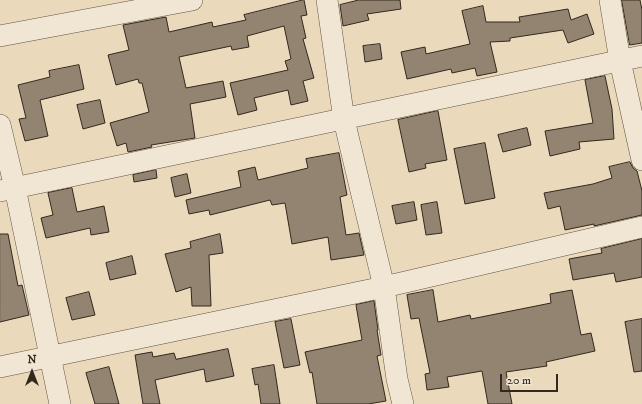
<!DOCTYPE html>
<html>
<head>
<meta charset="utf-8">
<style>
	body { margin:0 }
	#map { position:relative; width:642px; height:404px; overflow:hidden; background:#ead9bb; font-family:"IM FELL DW Pica",serif }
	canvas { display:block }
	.north { position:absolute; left:12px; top:352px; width:40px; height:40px; -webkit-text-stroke:3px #f1e6d3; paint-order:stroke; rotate:0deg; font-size:11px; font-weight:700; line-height:16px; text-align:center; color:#32281e }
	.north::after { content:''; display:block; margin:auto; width:14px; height:18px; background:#32281e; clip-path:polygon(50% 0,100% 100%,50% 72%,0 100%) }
	.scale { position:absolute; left:500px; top:374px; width:58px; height:18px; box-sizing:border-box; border:2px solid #32281e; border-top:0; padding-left:5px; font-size:12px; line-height:14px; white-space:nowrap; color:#32281e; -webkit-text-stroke:3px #f1e6d3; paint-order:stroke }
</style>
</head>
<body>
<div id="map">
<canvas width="642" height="404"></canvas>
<div class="north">N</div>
<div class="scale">20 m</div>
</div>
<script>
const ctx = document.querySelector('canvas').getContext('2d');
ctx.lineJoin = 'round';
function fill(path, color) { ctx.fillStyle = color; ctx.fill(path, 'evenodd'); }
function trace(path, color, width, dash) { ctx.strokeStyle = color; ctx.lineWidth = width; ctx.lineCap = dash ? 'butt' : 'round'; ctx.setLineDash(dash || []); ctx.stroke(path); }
const building = new Path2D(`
	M 304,0 L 307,15 L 301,16 L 306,38 L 303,39 L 314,78 L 303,81 L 308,101 L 291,105 L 288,90 L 254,98 L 257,110 L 238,115 L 230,83 L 288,70 L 285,61 L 291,59 L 284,26 L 247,36 L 249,47 L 232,50 L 231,46 L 179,57 L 186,88 L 223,81 L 226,97 L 190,104 L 195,138 L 151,145 L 152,147 L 128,152 L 126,143 L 117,146 L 110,123 L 149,112 L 142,83 L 139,83 L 138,79 L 116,85 L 108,55 L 129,50 L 123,25 L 166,17 L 169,32 L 212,22 L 213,27 L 246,20 L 244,15 Z
	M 359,0 L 400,0 L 401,9 L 367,14 L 369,20 L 343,26 L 340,5 Z
	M 622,0 L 640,0 L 642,10 L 642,43 L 630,45 Z
	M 483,6 L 486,22 L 520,22 L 519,17 L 568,9 L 571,20 L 587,14 L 594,34 L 568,43 L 563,30 L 510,38 L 510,41 L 490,42 L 497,72 L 477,76 L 475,68 L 452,73 L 451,69 L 407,79 L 401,52 L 425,47 L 426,54 L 470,44 L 462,11 Z
	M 380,44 L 382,59 L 365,62 L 363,46 Z
	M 79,65 L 84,89 L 40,100 L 48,136 L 25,141 L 19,119 L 26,118 L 18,85 L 50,77 L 49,71 Z
	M 605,76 L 612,109 L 614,139 L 579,142 L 580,149 L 550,156 L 545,131 L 593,123 L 585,80 Z
	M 100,100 L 105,123 L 83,129 L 77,105 Z
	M 438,111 L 447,160 L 425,164 L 426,168 L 409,172 L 398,120 Z
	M 527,128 L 531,145 L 503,152 L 498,135 Z
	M 485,143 L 495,198 L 465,204 L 454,149 Z
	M 339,153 L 347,195 L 340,197 L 346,235 L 359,233 L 364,255 L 331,260 L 328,237 L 292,244 L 285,203 L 272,205 L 270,200 L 210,215 L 209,210 L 189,214 L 186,200 L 241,187 L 238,171 L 255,167 L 258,180 L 308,168 L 306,159 Z
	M 630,162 L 633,168 L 637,171 L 642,191 L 642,215 L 594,226 L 594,224 L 565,230 L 560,206 L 548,209 L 544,193 L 593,184 L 612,178 L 609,167 Z
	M 156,170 L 157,178 L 134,182 L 133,175 Z
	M 187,174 L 191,193 L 175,197 L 171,178 Z
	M 72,188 L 77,212 L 104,206 L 109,232 L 91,235 L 90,228 L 46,238 L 41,218 L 53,215 L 48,193 Z
	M 414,202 L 417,220 L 396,224 L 392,206 Z
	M 437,202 L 442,233 L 426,235 L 421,205 Z
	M 0,234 L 8,234 L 18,286 L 22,285 L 29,315 L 0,322 Z
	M 220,234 L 223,253 L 209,255 L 211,306 L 192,306 L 191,287 L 176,292 L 165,254 L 191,248 L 190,242 Z
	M 642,239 L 642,277 L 616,282 L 614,273 L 573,280 L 569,259 L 602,253 L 601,249 Z
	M 132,256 L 136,274 L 110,280 L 106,263 Z
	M 433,290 L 438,322 L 470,315 L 471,319 L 551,303 L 550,294 L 572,290 L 581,335 L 591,333 L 595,351 L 546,362 L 547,366 L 506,372 L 512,404 L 488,404 L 482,371 L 447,377 L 449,387 L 427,390 L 425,374 L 430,373 L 419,318 L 411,319 L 407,295 Z
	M 89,292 L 95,315 L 72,320 L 66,298 Z
	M 374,301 L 378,330 L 377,330 L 381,355 L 377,356 L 386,401 L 368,404 L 317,404 L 312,372 L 310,373 L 305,352 L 362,340 L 356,305 Z
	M 291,319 L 300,365 L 284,368 L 275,322 Z
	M 642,319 L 642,371 L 634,372 L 625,322 Z
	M 228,349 L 234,376 L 206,382 L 204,369 L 155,380 L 160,404 L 143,404 L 135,355 L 152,352 L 153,357 L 174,353 L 176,359 Z
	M 274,365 L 280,404 L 261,404 L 258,384 L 255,385 L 252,369 Z
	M 109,367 L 119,404 L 95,404 L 86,373 Z`);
fill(building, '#928470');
trace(building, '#32281e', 1);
const minor = new Path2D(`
	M 327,0 L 344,120 L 384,287 L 397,379 L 403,404
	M 610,0 L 620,61 L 642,160
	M 0,36 L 192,0
	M 0,125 L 15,188 L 60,404
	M 0,191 L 642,56
	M 0,367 L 384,287 L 642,227`);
trace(minor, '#605445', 22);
trace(minor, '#f1e6d3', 21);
</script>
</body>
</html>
